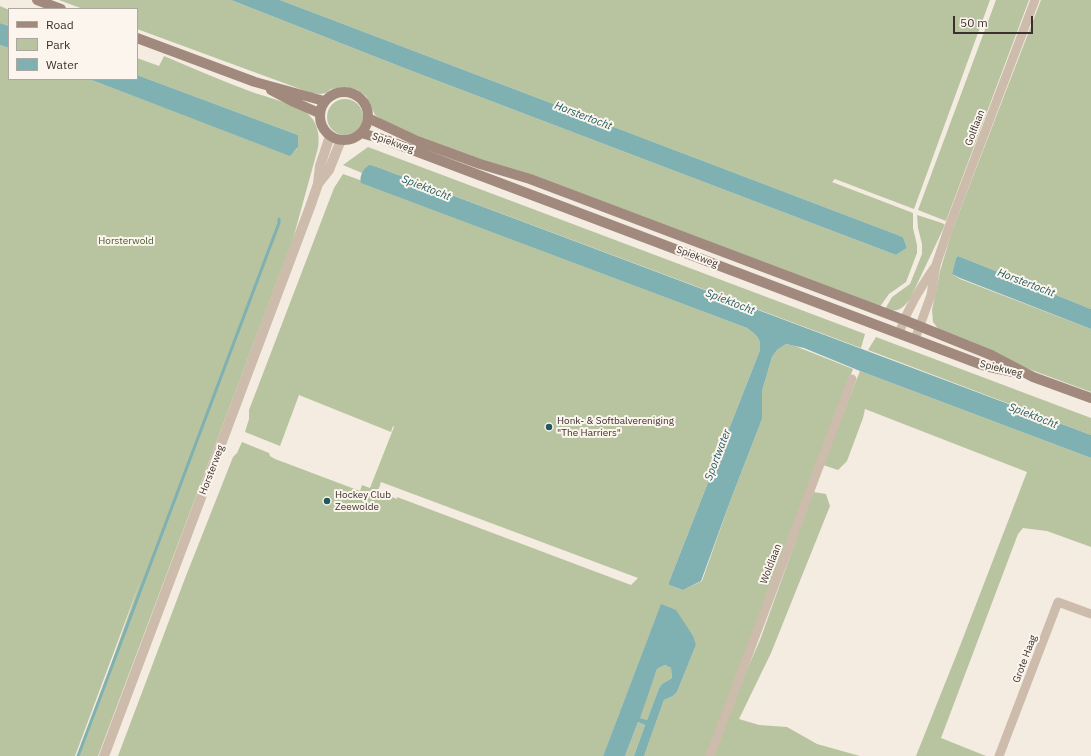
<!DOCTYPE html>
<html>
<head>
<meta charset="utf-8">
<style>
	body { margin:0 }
	#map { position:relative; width:1091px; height:756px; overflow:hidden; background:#f4ebe1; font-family:"IBM Plex Sans",sans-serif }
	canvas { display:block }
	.legend { position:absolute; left:8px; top:8px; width:130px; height:72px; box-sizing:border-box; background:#fbf5ee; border:1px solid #aea6a0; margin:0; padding:5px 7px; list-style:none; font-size:12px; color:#3b302b }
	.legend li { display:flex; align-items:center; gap:8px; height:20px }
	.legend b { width:20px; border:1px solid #aea6a0 }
	.scale { position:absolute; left:953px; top:16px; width:80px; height:18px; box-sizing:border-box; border:2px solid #3b302b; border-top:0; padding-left:5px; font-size:12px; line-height:14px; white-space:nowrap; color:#3b302b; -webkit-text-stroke:3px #fbf5ee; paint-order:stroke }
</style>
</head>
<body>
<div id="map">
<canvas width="1091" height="756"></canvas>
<ul class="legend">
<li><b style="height:5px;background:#a18a7d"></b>Road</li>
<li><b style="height:11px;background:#b8c4a0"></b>Park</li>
<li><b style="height:11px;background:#7fb0b2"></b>Water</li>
</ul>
<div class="scale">50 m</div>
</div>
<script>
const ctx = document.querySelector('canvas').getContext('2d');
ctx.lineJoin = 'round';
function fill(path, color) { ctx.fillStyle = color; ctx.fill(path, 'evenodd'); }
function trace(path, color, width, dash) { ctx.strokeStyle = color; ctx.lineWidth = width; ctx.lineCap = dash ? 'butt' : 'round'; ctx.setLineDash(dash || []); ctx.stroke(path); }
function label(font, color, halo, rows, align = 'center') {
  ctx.font = font + ' "IBM Plex Sans",sans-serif'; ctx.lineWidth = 4; ctx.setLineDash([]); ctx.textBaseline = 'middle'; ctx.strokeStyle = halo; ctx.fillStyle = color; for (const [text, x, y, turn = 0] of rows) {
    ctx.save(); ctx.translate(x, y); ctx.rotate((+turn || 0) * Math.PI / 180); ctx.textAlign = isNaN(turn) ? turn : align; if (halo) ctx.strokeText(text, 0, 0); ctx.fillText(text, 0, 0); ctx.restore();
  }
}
fill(new Path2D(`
	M 59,0 L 231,0 L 404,68 L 896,255 L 907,248 L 903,237 L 280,0 L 990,0 L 914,209 L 835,179 L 832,182 L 913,213 L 913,228 L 917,245 L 917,253 L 906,282 L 889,294 L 879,308 L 468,157 L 390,125 L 375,115 L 366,96 L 356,89 L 343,87 L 331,89 L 326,93 L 321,94 L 311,93 L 137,29 L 137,9 L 83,9 Z
	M 996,0 L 1029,0 L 946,221 L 918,210 Z
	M 1041,0 L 1091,0 L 1091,309 L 958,256 L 956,258 L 952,274 L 960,279 L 1091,329 L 1091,392 L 1026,368 L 939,330 L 933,322 L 932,310 L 940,271 L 952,231 Z
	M 0,6 L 9,10 L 9,26 L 0,23 Z
	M 0,45 L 9,48 L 9,79 L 89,79 L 289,155 L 297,149 L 298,135 L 137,75 L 137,58 L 159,66 L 164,56 C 193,68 222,81 252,92 C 266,97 295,104 306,112 C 318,122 320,135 318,148 L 293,239 L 98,756 L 79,756 L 140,582 L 75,756 L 0,756 Z
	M327 117a18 18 0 1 1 36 0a18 18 0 1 1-36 0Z
	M 368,147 L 865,334 L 861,348 L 377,167 L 367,166 L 362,173 L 343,165 Z
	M 343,174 L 360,180 L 362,183 L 747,328 C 756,335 761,337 760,350 L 669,582 L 669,585 L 683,590 L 702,581 L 731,499 L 762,419 L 762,391 L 772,357 L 777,350 L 786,344 L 795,346 L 853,369 L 707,756 L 644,756 L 664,700 L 673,696 L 677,692 L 696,645 L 661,605 L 603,756 L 118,756 L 184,581 L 233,457 L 237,453 L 242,442 L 269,453 L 270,456 L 275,459 L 360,491 L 362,485 L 370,488 L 394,427 L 393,426 L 391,432 L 299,395 L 280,446 L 245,432 L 249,419 L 249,410 L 334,188 ZM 381,482 L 638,578 L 631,585 L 397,497 L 397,499 L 378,491 Z
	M 917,215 L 942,223 L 945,225 L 910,299 C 902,309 898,313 885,309 L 892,297 L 910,284 L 922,254 L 922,244 L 918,228 Z
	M 876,337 L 1091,418 L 1091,435 L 868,350 Z
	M 860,371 L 1091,458 L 1091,547 L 1047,531 L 1023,528 L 1018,534 L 941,738 L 986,756 L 916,756 L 958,651 L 1027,472 L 865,409 L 863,418 L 847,461 L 838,470 L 823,465 Z
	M 813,492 L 826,494 L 830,506 L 771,653 L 739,719 L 759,725 L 787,727 L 817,744 L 860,756 L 714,756 L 741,683 L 760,640 Z
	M 665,665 L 671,668 L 672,678 L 662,684 L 659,688 L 647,720 L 639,718 L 657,669 Z
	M 638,722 L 645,725 L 634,756 L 625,756 Z`), '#b8c4a0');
fill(new Path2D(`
	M 231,0 L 280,0 L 903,237 L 907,248 L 896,255 L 404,68 Z
	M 0,23 L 9,26 L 9,48 L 0,45 Z
	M 137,75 L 298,135 L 298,147 L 290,156 L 89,79 L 137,79 Z
	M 369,165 L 377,167 L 1091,435 L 1091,458 L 860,371 L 804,348 L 786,344 L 777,350 L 772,357 L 762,391 L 762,419 L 731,499 L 701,581 L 683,590 L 669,585 L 669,582 L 760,350 C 761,337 756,335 747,328 L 361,183 C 359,177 363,168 369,165 Z
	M 958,256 L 1091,309 L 1091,329 L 960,278 L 952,274 L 956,258 Z
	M 661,604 L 676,610 L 693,636 L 696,645 L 677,692 L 673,696 L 664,700 L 644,756 L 634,756 L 645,725 L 638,722 L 625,756 L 603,756 ZM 665,665 L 671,668 L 672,678 L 662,684 L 659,688 L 647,720 L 640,718 L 657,669 Z`), '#7fb0b2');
trace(new Path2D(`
	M 78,756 L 279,223 L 279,219`), '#7fb0b2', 3);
trace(new Path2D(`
	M 899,333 C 908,308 919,290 934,268
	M 915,339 L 931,295 L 936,265 L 950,224 L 1035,0
	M 710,756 L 852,379
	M 999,756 L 1058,602 L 1091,614`), '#cdbbac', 9);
trace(new Path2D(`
	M 318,184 L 329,170 L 341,140
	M 104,756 L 310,207 L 318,184 L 320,166 L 330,136`), '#cdbbac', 10);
trace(new Path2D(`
	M 37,0 L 61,9
	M 137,38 L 255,82 L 324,101
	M 271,90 L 294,102 L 319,113
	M320 116a24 24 0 1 1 48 0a24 24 0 1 1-48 0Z
	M 368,118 L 417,141 L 480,164 L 530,179 L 904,320 L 991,355 L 1033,377 L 1091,398
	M 361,133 L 386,140 L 985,366 L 1018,373`), '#a18a7d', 10);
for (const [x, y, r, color] of [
	[549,427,4,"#1f5a5e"],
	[327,501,4,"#1f5a5e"]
]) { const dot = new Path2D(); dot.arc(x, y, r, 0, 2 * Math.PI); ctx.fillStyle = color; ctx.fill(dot); trace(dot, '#fbf5ee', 1.5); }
label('10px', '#3b302b', '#fbf5ee', [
	["Golflaan",975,128,-69],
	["Spiekweg",393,143,19],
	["Spiekweg",697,257,21],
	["Spiekweg",1001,369,14],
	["Horsterweg",212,470,-69],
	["Woldlaan",771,564,-69],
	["Grote Haag",1025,659,-69]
]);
label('10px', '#4a5a2e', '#fbf5ee', [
	["Horsterwold",126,241]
]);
label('10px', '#3b302b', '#fbf5ee', [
	["Honk- & Softbalvereniging",557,421],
	["\"The Harriers\"",557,433],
	["Hockey Club",335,495],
	["Zeewolde",335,507]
], 'left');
label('italic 11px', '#1f5a5e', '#fbf5ee', [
	["Horstertocht",583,116,21],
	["Spiektocht",426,188,21],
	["Horstertocht",1026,283,21],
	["Spiektocht",730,302,21],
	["Spiektocht",1033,416,21],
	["Sportwater",718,455,-69]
]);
</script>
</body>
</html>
